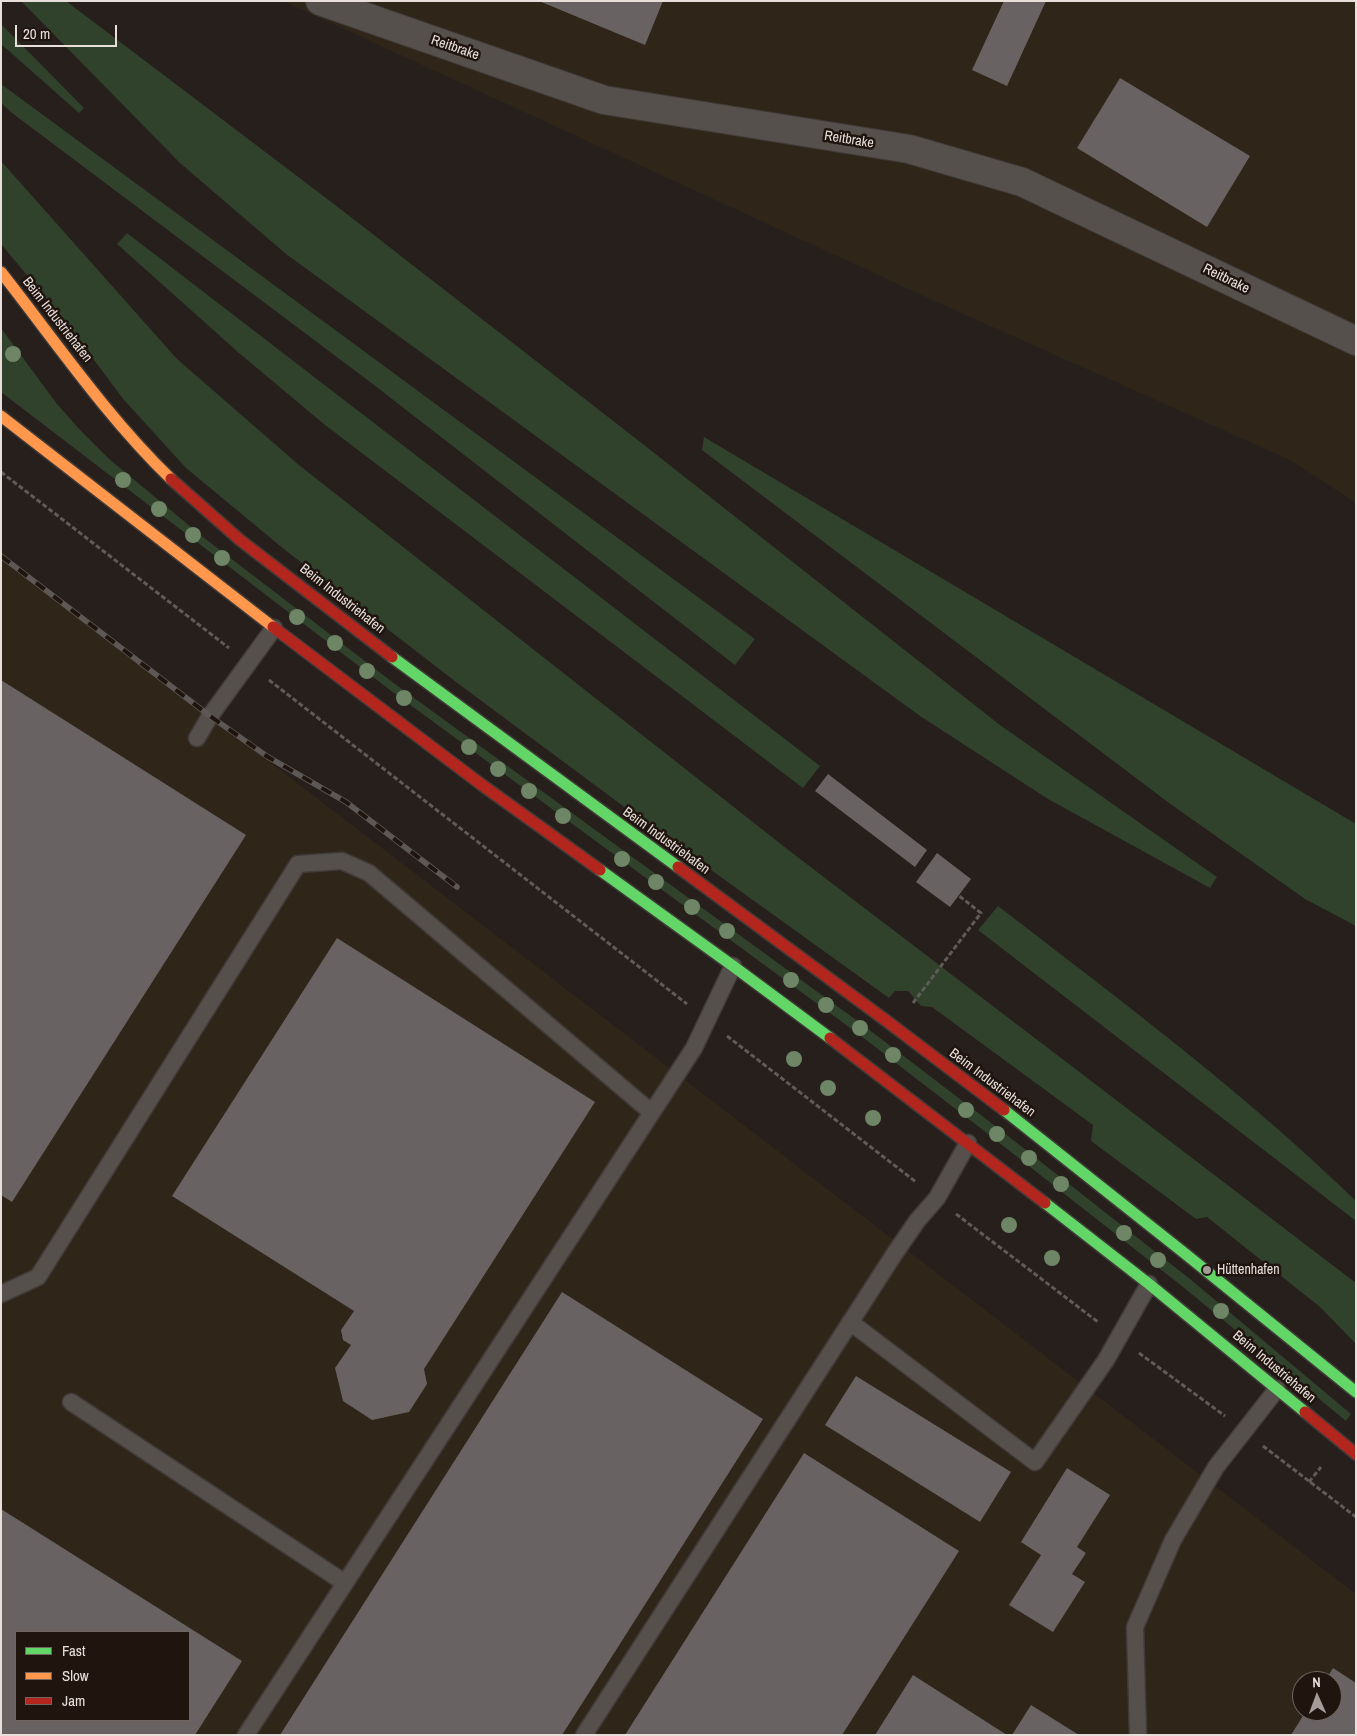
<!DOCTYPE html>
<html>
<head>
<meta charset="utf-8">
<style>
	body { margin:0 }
	#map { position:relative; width:1357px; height:1736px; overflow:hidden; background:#261f1c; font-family:"Archivo Narrow",sans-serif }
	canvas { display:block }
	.frame { position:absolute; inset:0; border:2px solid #e8dfdb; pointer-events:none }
	.legend { position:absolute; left:15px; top:1631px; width:175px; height:90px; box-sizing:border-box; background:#20140f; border:1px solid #706561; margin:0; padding:6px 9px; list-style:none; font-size:15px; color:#e8dfdb }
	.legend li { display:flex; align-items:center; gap:10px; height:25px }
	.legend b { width:25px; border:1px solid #706561 }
	.north { position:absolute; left:1292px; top:1671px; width:50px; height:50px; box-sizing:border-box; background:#20140f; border:1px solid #706561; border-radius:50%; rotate:358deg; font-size:14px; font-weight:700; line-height:20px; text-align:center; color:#e8dfdb }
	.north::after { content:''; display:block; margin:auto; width:18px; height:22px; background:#a49c98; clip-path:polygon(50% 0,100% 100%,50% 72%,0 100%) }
	.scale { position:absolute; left:15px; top:25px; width:102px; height:22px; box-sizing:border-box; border:2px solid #e8dfdb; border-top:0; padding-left:6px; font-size:15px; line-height:18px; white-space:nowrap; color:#e8dfdb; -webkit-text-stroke:4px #20140f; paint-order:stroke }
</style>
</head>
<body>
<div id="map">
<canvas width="1357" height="1736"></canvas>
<div class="frame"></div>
<ul class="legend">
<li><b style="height:6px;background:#63d668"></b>Fast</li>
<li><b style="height:6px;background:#ff974d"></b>Slow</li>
<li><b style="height:6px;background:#b3261e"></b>Jam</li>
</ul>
<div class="north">N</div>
<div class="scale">20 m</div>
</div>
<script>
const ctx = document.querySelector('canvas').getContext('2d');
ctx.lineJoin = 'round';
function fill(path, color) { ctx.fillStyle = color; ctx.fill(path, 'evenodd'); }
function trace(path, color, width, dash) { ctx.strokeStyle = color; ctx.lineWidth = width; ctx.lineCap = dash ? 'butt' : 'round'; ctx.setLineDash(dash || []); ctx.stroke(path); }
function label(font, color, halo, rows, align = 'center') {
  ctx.font = font + ' "Archivo Narrow",sans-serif'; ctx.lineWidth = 5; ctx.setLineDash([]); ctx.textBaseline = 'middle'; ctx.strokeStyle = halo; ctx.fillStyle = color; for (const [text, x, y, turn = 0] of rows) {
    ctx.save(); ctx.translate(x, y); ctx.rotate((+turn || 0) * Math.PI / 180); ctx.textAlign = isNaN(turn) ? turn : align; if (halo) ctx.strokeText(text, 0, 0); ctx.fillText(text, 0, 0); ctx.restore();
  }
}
fill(new Path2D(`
	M 283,1 L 1356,1 L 1356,503 L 1290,460 L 941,304 Z
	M 1,556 L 1356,1594 L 1356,1735 L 1,1735 ZM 16,1632 L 189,1632 L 189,1720 L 16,1720 ZM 1302,1681 L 1332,1681 L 1332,1711 L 1302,1711 Z`), '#2f2518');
fill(new Path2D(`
	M 21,1 L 66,1 L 334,204 L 639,441 L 1000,725 L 1217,877 L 1210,888 L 1048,799 L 920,716 L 286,254 L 180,163 Z
	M 1,24 L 84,108 L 79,113 L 1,44 Z
	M 1,84 L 755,639 L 735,665 L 374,385 L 12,113 L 1,103 Z
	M 1,161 L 177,359 L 299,465 L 791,852 L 1356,1283 L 1356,1344 L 1320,1307 L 1207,1217 L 1196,1219 L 1091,1141 L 1093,1125 L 932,1007 L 921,1006 L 908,991 L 895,991 L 889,998 L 654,829 L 456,682 L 285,550 L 186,468 L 124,400 L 61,316 L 1,244 Z
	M 127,233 L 820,766 L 803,788 L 325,425 L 239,353 L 117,244 Z
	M 1,328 L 57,404 L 81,431 L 108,458 L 203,537 L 395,684 L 863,1025 L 994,1125 L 1190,1279 L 1351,1414 L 1346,1421 L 1183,1287 L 988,1134 L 857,1033 L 390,690 L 1,392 Z
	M 704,437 L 1356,824 L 1356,926 L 1305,899 L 1169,803 L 702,450 Z
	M 998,906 C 1120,1000 1245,1093 1356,1201 L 1356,1221 L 978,930 Z`), '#30412c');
fill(new Path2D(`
	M 539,1 L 663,1 L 645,45 Z
	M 1004,1 L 1046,1 L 1007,86 L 972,70 Z
	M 1120,78 L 1250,156 L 1207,227 L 1077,148 Z
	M 1,680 L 246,835 L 12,1202 L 1,1195 Z
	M 828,774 L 927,850 L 915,867 L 815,791 Z
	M 937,853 L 971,879 L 950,907 L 916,882 Z
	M 337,938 L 595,1102 L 424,1369 L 427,1384 L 409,1412 L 372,1420 L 343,1401 L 335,1368 L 351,1345 L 343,1340 L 341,1330 L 354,1311 L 172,1196 Z
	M 562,1292 L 763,1419 L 562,1735 L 280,1735 Z
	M 856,1376 L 1011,1472 L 980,1522 L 825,1425 Z
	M 804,1453 L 959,1551 L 842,1735 L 625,1735 Z
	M 1067,1468 L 1110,1495 L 1077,1547 L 1086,1553 L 1072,1574 L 1085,1582 L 1053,1632 L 1009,1605 L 1041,1555 L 1021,1542 Z
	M 1,1509 L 242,1661 L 195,1735 L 1,1735 ZM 16,1632 L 189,1632 L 189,1720 L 16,1720 Z
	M 1333,1668 L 1356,1683 L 1356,1735 L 1291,1735 L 1306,1711 L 1332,1711 L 1332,1681 L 1325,1681 Z
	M 913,1675 L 1007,1735 L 875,1735 Z
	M 1031,1705 L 1079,1735 L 1012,1735 Z`), '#696262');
const lane = new Path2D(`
	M 197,738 L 210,716 L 274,628
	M 1,1294 L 38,1277 L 298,864 L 342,861 L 369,873 L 651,1112
	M 850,1322 L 1035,1462 L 1106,1360 L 1149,1284
	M 71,1402 L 345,1583
	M 246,1735 L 694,1048 L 733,966
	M 584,1735 L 895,1253 L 917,1221 L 937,1198 L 968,1143
	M 1138,1735 L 1135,1627 L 1173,1540 L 1216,1467 L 1277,1389`);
const street = new Path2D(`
	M 320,1 L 604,100 L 909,149 L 1022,182 L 1356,341`);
const fast = new Path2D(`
	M 392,657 L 678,867
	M 600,870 L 733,966 L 830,1038
	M 1004,1110 L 1183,1252 L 1356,1392
	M 1045,1203 L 1149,1284 L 1305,1412`);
const slow = new Path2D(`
	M 1,272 C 56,342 107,417 171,479
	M 1,416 L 273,627`);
const jam = new Path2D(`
	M 171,479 L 240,540 L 392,657
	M 273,627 L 482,785 L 600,870
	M 678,867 L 888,1022 L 1004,1110
	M 830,1038 L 1045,1203
	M 1305,1412 L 1356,1454`);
trace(lane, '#403b38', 19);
trace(street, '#403b38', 30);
trace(fast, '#403b38', 14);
trace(slow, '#403b38', 14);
trace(jam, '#403b38', 14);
trace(new Path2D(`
	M 1,472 L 229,648
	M 269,680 L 687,1004
	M 913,1003 L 981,913 L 958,895
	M 727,1036 L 916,1182
	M 956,1214 L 1098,1322
	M 1139,1353 L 1225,1416
	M 1263,1446 L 1356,1517
	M 1309,1482 L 1321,1467`), '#605b58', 3, [5, 2.5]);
trace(lane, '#56504c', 16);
trace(street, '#56504c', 28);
trace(fast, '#63d668', 11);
trace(slow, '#ff974d', 11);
trace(jam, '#b3261e', 11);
const rail = new Path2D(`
	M 1,556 L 210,716 L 268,757 L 346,802 L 457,887`);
trace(rail, '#5d5855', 5.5);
trace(rail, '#20140f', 4, [11]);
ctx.fillStyle = '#6e8566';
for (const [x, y] of [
	[13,354],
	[123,480],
	[159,509],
	[193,535],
	[222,558],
	[297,617],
	[335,643],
	[367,671],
	[404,698],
	[469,747],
	[498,769],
	[529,791],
	[563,816],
	[622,859],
	[656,882],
	[692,907],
	[727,931],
	[791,980],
	[826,1005],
	[860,1028],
	[893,1055],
	[794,1059],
	[828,1088],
	[966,1110],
	[873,1118],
	[997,1134],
	[1029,1158],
	[1061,1184],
	[1009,1225],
	[1124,1233],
	[1052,1258],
	[1158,1260],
	[1221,1311]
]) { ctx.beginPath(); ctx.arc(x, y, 8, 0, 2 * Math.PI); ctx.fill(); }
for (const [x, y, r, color] of [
	[1207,1270,5,"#a49c98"]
]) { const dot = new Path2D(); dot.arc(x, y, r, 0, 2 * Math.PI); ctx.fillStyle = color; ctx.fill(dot); trace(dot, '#20140f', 2); }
label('14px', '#e8dfdb', '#20140f', [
	["Reitbrake",455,48,19],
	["Reitbrake",849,140,9],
	["Reitbrake",1226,279,26],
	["Beim Industriehafen",57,320,52],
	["Beim Industriehafen",342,599,38],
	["Beim Industriehafen",666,841,36],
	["Beim Industriehafen",992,1083,37],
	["Beim Industriehafen",1274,1367,40]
]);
label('14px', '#e8dfdb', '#20140f', [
	["Hüttenhafen",1217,1270]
], 'left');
</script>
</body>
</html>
